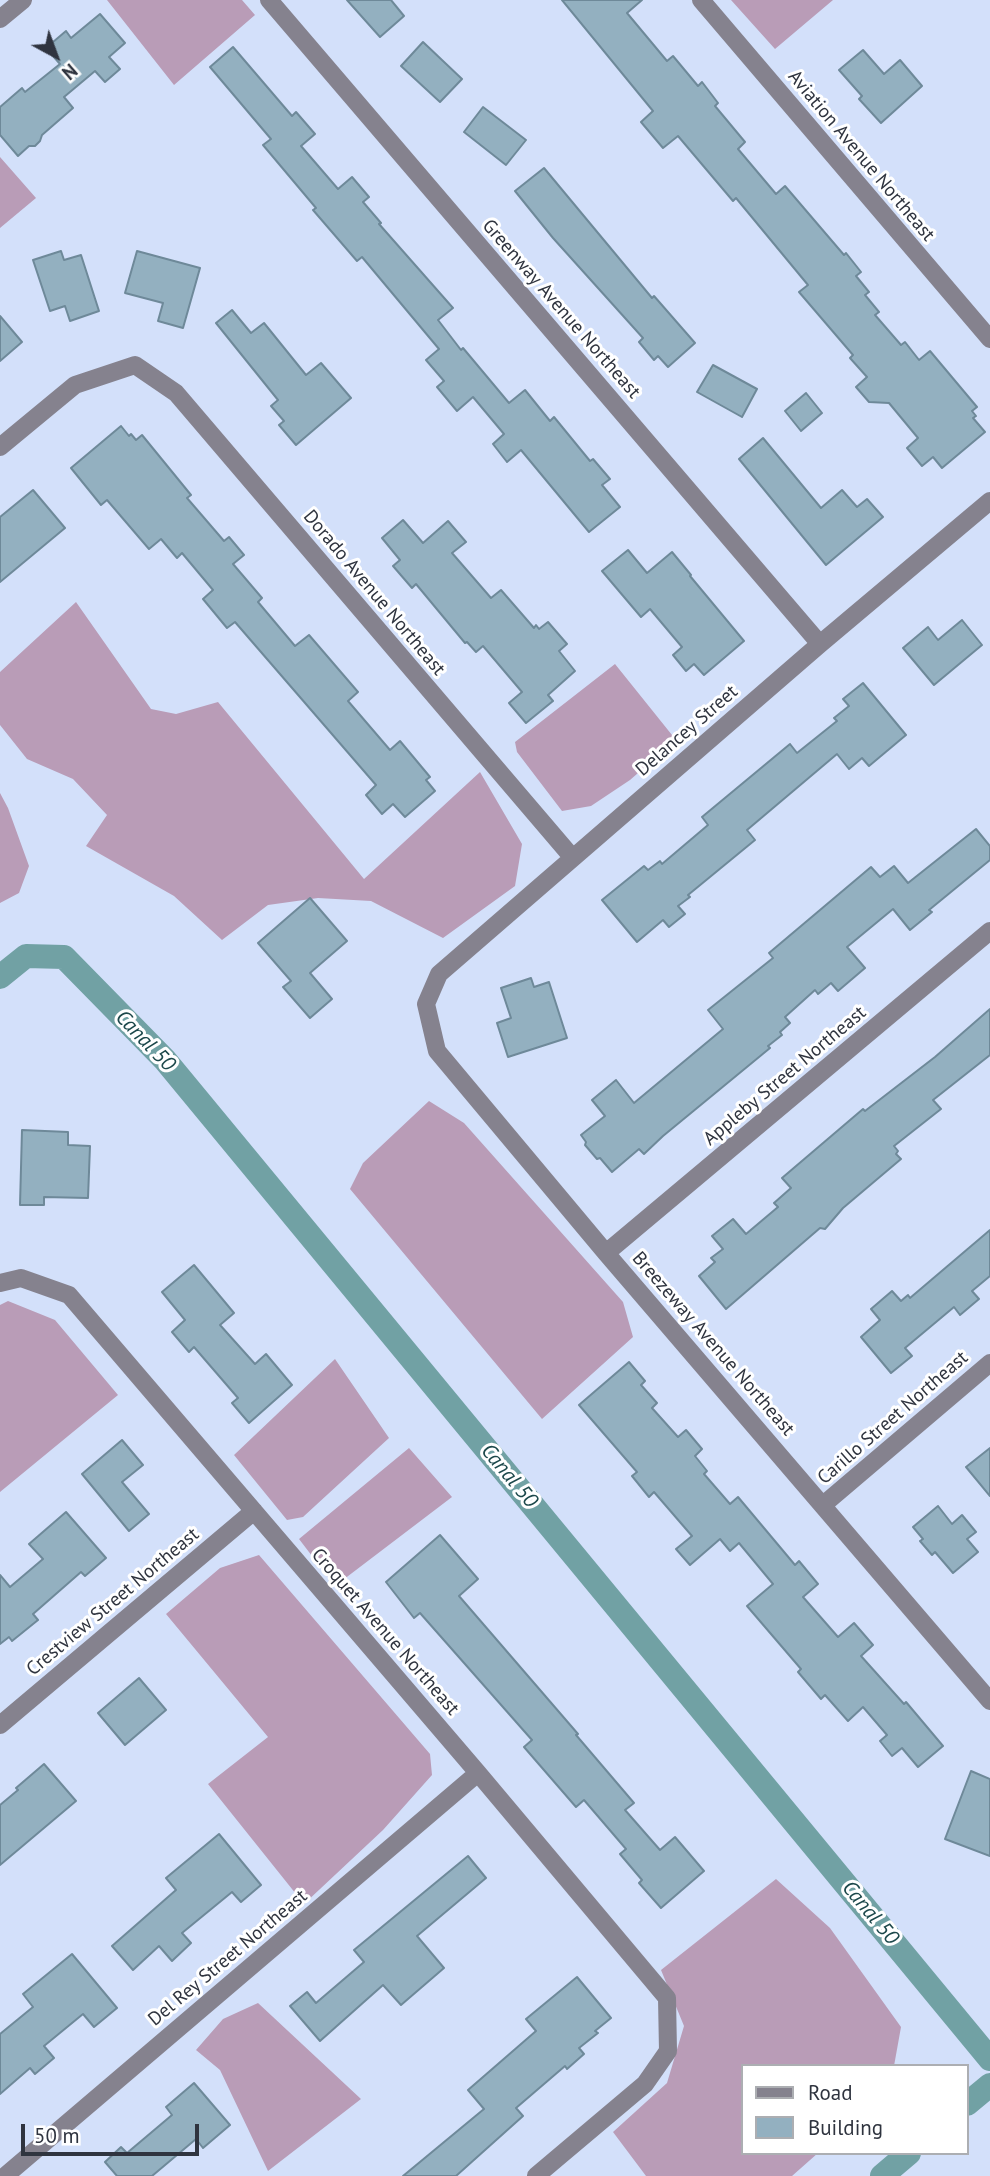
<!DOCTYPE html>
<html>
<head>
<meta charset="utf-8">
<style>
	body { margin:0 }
	#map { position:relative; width:990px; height:2176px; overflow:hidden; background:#d3e0fa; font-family:"PT Sans",sans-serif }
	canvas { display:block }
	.legend { position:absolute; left:741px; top:2064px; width:228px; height:91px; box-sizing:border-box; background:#fff; border:2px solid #acaeb2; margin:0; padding:9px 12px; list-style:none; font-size:21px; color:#2f343f }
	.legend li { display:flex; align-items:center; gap:14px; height:35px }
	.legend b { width:35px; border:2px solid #acaeb2 }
	.north { position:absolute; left:21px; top:21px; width:70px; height:70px; -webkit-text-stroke:5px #fff; paint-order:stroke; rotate:139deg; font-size:19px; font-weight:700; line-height:28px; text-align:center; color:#2f343f }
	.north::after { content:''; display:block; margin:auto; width:24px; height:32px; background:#2f343f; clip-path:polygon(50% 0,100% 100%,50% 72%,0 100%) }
	.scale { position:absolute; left:21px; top:2124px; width:178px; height:32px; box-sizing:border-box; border:4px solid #2f343f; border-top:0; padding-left:9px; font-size:21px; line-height:24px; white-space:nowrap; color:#2f343f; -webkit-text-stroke:5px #fff; paint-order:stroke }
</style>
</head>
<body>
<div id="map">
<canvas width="990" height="2176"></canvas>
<ul class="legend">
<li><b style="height:9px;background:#85828e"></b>Road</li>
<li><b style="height:19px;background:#93b0c0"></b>Building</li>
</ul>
<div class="north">N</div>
<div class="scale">50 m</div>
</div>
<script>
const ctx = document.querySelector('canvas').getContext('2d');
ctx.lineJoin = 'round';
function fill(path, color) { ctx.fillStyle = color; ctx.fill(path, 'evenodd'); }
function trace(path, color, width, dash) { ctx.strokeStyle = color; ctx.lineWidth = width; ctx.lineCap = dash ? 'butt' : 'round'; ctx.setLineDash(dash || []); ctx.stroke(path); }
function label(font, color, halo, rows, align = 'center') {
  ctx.font = font + ' "PT Sans",sans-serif'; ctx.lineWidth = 6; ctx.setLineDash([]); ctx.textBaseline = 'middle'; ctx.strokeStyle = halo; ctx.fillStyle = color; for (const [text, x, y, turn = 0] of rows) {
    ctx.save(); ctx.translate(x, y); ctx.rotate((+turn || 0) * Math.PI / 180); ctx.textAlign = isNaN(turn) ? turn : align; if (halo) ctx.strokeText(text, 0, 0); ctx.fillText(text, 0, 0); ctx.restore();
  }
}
fill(new Path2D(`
	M 107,0 L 242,0 L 255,15 L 174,85 Z
	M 731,0 L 833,0 L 775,49 Z
	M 0,157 L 36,198 L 0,228 Z
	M 76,602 L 151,709 L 176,714 L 218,702 L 364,879 L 480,772 L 522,844 L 515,886 L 443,938 L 371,901 L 318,898 L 268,905 L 222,940 L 174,896 L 86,846 L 107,815 L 73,779 L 27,759 L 0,725 L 0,672 Z
	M 615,664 L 676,740 L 630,780 L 591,806 L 562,811 L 517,752 L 515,742 Z
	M 0,793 L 8,808 L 29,866 L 19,893 L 0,903 Z
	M 429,1101 L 464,1123 L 623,1302 L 633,1337 L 542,1419 L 350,1189 L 363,1163 Z
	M 8,1301 L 55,1320 L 118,1395 L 0,1492 L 0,1305 Z
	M 335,1359 L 389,1438 L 303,1517 L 287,1520 L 234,1455 Z
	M 409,1448 L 452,1497 L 335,1586 L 299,1539 Z
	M 259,1555 L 430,1754 L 432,1775 L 383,1830 L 304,1904 L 208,1784 L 268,1737 L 166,1614 L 220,1568 Z
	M 776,1879 L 830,1928 L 901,2027 L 894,2066 L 743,2066 L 743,2153 L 818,2153 L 792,2176 L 646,2176 L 613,2132 L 667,2083 L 684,2026 L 661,1970 Z
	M 258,2003 L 361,2099 L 268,2171 L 220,2070 L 196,2050 L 223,2019 Z`), '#b99cb7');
trace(new Path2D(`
	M 0,977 L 26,956 L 64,957 L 165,1060 L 990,2059
	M 967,2104 L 990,2085
	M 882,2176 L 909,2153`), '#71a1a4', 24);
const building = new Path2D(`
	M 347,0 L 391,0 L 404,16 L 380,37 Z
	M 562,0 L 642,0 L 627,13 L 667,61 L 673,56 L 698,86 L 702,82 L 718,103 L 715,106 L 745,142 L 738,149 L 776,194 L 785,186 L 844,255 L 846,253 L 861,272 L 856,276 L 869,292 L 865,295 L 879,312 L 875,315 L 901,345 L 905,342 L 919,360 L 930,351 L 977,407 L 972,411 L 976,416 L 973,418 L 985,432 L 942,468 L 933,457 L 922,466 L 907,448 L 918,438 L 889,403 L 869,402 L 856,387 L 867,377 L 850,358 L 853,355 L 799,292 L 808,285 L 736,198 L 733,201 L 678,136 L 663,148 L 641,122 L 653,111 Z
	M 100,14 L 125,43 L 109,57 L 120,69 L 105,82 L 95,71 L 64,97 L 73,108 L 42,135 L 40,141 L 35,146 L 29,146 L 18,156 L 0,135 L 0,107 L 22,88 L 25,92 L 60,64 L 46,48 L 66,31 L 71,38 Z
	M 423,42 L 462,79 L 440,102 L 401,66 Z
	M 233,47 L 292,116 L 296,112 L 315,134 L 301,146 L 338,189 L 352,177 L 369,197 L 363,202 L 381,223 L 379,224 L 453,308 L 438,320 L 461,350 L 463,348 L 509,403 L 525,390 L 550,421 L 554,417 L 590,461 L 593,459 L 610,479 L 602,485 L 620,507 L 589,532 L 521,450 L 507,462 L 493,444 L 504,434 L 473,397 L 457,411 L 437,387 L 444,381 L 426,360 L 439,349 L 362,257 L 357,261 L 313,210 L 316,208 L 263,145 L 271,139 L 210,67 Z
	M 863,50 L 884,74 L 900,60 L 922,86 L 881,123 L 859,99 L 862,96 L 839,70 Z
	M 483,107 L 526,140 L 506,165 L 464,132 Z
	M 544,168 L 652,298 L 654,296 L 695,343 L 668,367 L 658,356 L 654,360 L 639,342 L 643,338 L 553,238 L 515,191 Z
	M 61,251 L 64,260 L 81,255 L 99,311 L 70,321 L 65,306 L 50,311 L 33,260 Z
	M 137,251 L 200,268 L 183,328 L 158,321 L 163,303 L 125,293 Z
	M 232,310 L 251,333 L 264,323 L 306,375 L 321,363 L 351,398 L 296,445 L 279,425 L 284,421 L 271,406 L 278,400 L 216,323 Z
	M 0,316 L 22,342 L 0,361 Z
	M 713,365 L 757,389 L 742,417 L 697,392 Z
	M 806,393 L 822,413 L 801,431 L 785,411 Z
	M 121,426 L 129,436 L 131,434 L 136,440 L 142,435 L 191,495 L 187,498 L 224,541 L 229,537 L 244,555 L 233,564 L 262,598 L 258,602 L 295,646 L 309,635 L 358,692 L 348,701 L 390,750 L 400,741 L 430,777 L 426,780 L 435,791 L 405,817 L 393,804 L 382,814 L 366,795 L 376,785 L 235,622 L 227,628 L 203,599 L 213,590 L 182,553 L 177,558 L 161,539 L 149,549 L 107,500 L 101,505 L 71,468 Z
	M 763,438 L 821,508 L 842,490 L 857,507 L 867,499 L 883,517 L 826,565 L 739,459 Z
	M 33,490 L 65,528 L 0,582 L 0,517 Z
	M 403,520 L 423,543 L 448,521 L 466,542 L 452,553 L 491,598 L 501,590 L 534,628 L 536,625 L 539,629 L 548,622 L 567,644 L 559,651 L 575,671 L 548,695 L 553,701 L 526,723 L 509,703 L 522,692 L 483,646 L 476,652 L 467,642 L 465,643 L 416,584 L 412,588 L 393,566 L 400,560 L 382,538 Z
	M 628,550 L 647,573 L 672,552 L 691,575 L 690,576 L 744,641 L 704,675 L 694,664 L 686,671 L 673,655 L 682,647 L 650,609 L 641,617 L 602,571 Z
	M 962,620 L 982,645 L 934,685 L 903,648 L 928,627 L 938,640 Z
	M 863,683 L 906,735 L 869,766 L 862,758 L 849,769 L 837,754 L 747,830 L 755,840 L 688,895 L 690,897 L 678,906 L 685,914 L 669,927 L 663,920 L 637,942 L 602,900 L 644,866 L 648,870 L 660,861 L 662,864 L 708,825 L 702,817 L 790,744 L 797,753 L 837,721 L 834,718 L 849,706 L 843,699 Z
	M 976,829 L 990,846 L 990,860 L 929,910 L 932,912 L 910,930 L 893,909 L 847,947 L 865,968 L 838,991 L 831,983 L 818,994 L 815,990 L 785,1017 L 790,1023 L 780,1032 L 782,1035 L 768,1046 L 770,1048 L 663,1136 L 644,1154 L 639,1149 L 612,1172 L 600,1158 L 597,1159 L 585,1145 L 586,1142 L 581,1135 L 605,1116 L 592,1100 L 616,1080 L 634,1103 L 723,1029 L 708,1010 L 773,958 L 769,953 L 871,867 L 880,877 L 894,866 L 908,883 Z
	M 310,898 L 347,941 L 310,973 L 332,999 L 310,1018 L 283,987 L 291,981 L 258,943 Z
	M 531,978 L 534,987 L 549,982 L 567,1038 L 508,1057 L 497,1023 L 511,1018 L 501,988 Z
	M 990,1009 L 990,1055 L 933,1100 L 941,1109 L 894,1146 L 898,1151 L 896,1154 L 901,1159 L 843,1208 L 825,1229 L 820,1228 L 726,1309 L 699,1276 L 715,1262 L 711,1258 L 723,1249 L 712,1236 L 733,1219 L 746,1234 L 778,1207 L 774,1203 L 791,1188 L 782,1178 L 863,1109 L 865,1111 L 935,1057 Z
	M 22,1130 L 68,1132 L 68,1145 L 90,1146 L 88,1198 L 44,1197 L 44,1205 L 20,1205 Z
	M 990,1230 L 990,1276 L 972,1291 L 979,1299 L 960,1315 L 954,1307 L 905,1348 L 912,1356 L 891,1373 L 861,1337 L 880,1320 L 871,1309 L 892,1291 L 901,1301 L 908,1295 L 910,1298 Z
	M 194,1265 L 234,1313 L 220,1325 L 255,1364 L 266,1354 L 292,1385 L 249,1423 L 232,1403 L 238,1398 L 194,1347 L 189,1352 L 172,1332 L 185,1320 L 162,1292 Z
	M 629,1362 L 645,1381 L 641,1385 L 657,1403 L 652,1408 L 678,1437 L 686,1430 L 702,1449 L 695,1456 L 707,1471 L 704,1474 L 730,1504 L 738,1497 L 795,1565 L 799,1561 L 818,1584 L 803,1597 L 838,1637 L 854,1623 L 873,1645 L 861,1656 L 904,1704 L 906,1702 L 943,1746 L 918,1767 L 902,1748 L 892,1756 L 880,1741 L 887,1735 L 863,1707 L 848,1721 L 825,1695 L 821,1699 L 798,1672 L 801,1669 L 747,1606 L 773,1584 L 739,1543 L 730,1551 L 720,1539 L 690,1565 L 676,1549 L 692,1536 L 654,1492 L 649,1497 L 632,1476 L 637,1472 L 579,1405 Z
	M 122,1440 L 143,1465 L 122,1482 L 149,1514 L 129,1531 L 82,1474 Z
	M 990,1448 L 990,1496 L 966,1467 Z
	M 938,1506 L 952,1524 L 962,1515 L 976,1532 L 967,1539 L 978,1552 L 953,1573 L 935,1552 L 932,1555 L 920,1541 L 923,1539 L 913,1527 Z
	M 66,1512 L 106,1558 L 85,1576 L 81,1572 L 33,1614 L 38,1620 L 12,1641 L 9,1637 L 0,1644 L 0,1575 L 10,1587 L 43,1559 L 29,1544 Z
	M 440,1535 L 478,1579 L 459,1596 L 578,1734 L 576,1735 L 634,1803 L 625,1810 L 660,1850 L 675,1837 L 704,1871 L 661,1908 L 639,1883 L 642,1880 L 620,1854 L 626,1849 L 584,1800 L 576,1807 L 524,1747 L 532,1740 L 420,1613 L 414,1618 L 386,1582 Z
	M 139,1678 L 166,1710 L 125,1745 L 98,1713 Z
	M 44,1764 L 76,1801 L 0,1865 L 0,1805 L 18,1790 L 16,1788 Z
	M 971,1771 L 990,1779 L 990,1856 L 945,1839 Z
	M 219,1834 L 261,1885 L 241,1902 L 232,1892 L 182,1933 L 191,1943 L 172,1961 L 159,1946 L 133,1970 L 112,1946 L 176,1890 L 166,1878 Z
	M 468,1856 L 486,1878 L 417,1936 L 444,1968 L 401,2005 L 383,1985 L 320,2041 L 290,2006 L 307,1992 L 316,2003 L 364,1962 L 354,1950 Z
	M 72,1954 L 117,2008 L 94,2027 L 83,2014 L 44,2046 L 54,2058 L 35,2074 L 30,2068 L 0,2094 L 0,2034 L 33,2007 L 23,1994 Z
	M 577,1977 L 611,2018 L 595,2031 L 598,2033 L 579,2048 L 584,2054 L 567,2069 L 565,2066 L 516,2108 L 523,2116 L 456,2176 L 403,2176 L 484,2109 L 468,2090 L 536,2031 L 526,2019 Z
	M 194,2083 L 230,2125 L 203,2148 L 196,2139 L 152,2176 L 117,2176 L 105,2162 L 121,2147 L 127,2153 L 172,2115 L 166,2107 Z`);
fill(building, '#93b0c0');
trace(building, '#6e8999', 2);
trace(new Path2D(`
	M 269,0 L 820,644
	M 701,0 L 990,339
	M 0,19 L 23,0
	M 0,447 L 75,385 L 135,365 L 176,393 L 572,857
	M 990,501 L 820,644 L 439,974 L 426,1004 L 437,1051 L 606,1253 L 990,1701
	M 606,1253 L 990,931
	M 0,1283 L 21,1278 L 69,1295 L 478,1773 L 667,1998 L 668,2051 L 645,2084 L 536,2176
	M 823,1505 L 990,1363
	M 0,1725 L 254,1511
	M 5,2176 L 478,1773`), '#85828e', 18);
label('19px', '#2f343f', '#fff', [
	["Aviation Avenue Northeast",861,156,50],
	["Greenway Avenue Northeast",561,309,49],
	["Dorado Avenue Northeast",374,593,50],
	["Delancey Street",687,731,-41],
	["Appleby Street Northeast",785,1076,-40],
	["Breezeway Avenue Northeast",713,1344,49],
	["Carillo Street Northeast",893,1418,-41],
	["Crestview Street Northeast",113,1602,-40],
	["Croquet Avenue Northeast",385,1632,49],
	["Del Rey Street Northeast",228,1958,-40]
]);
label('italic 21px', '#1c484b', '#fff', [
	["Canal 50",145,1041,46],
	["Canal 50",509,1476,50],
	["Canal 50",870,1913,50]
]);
</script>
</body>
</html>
